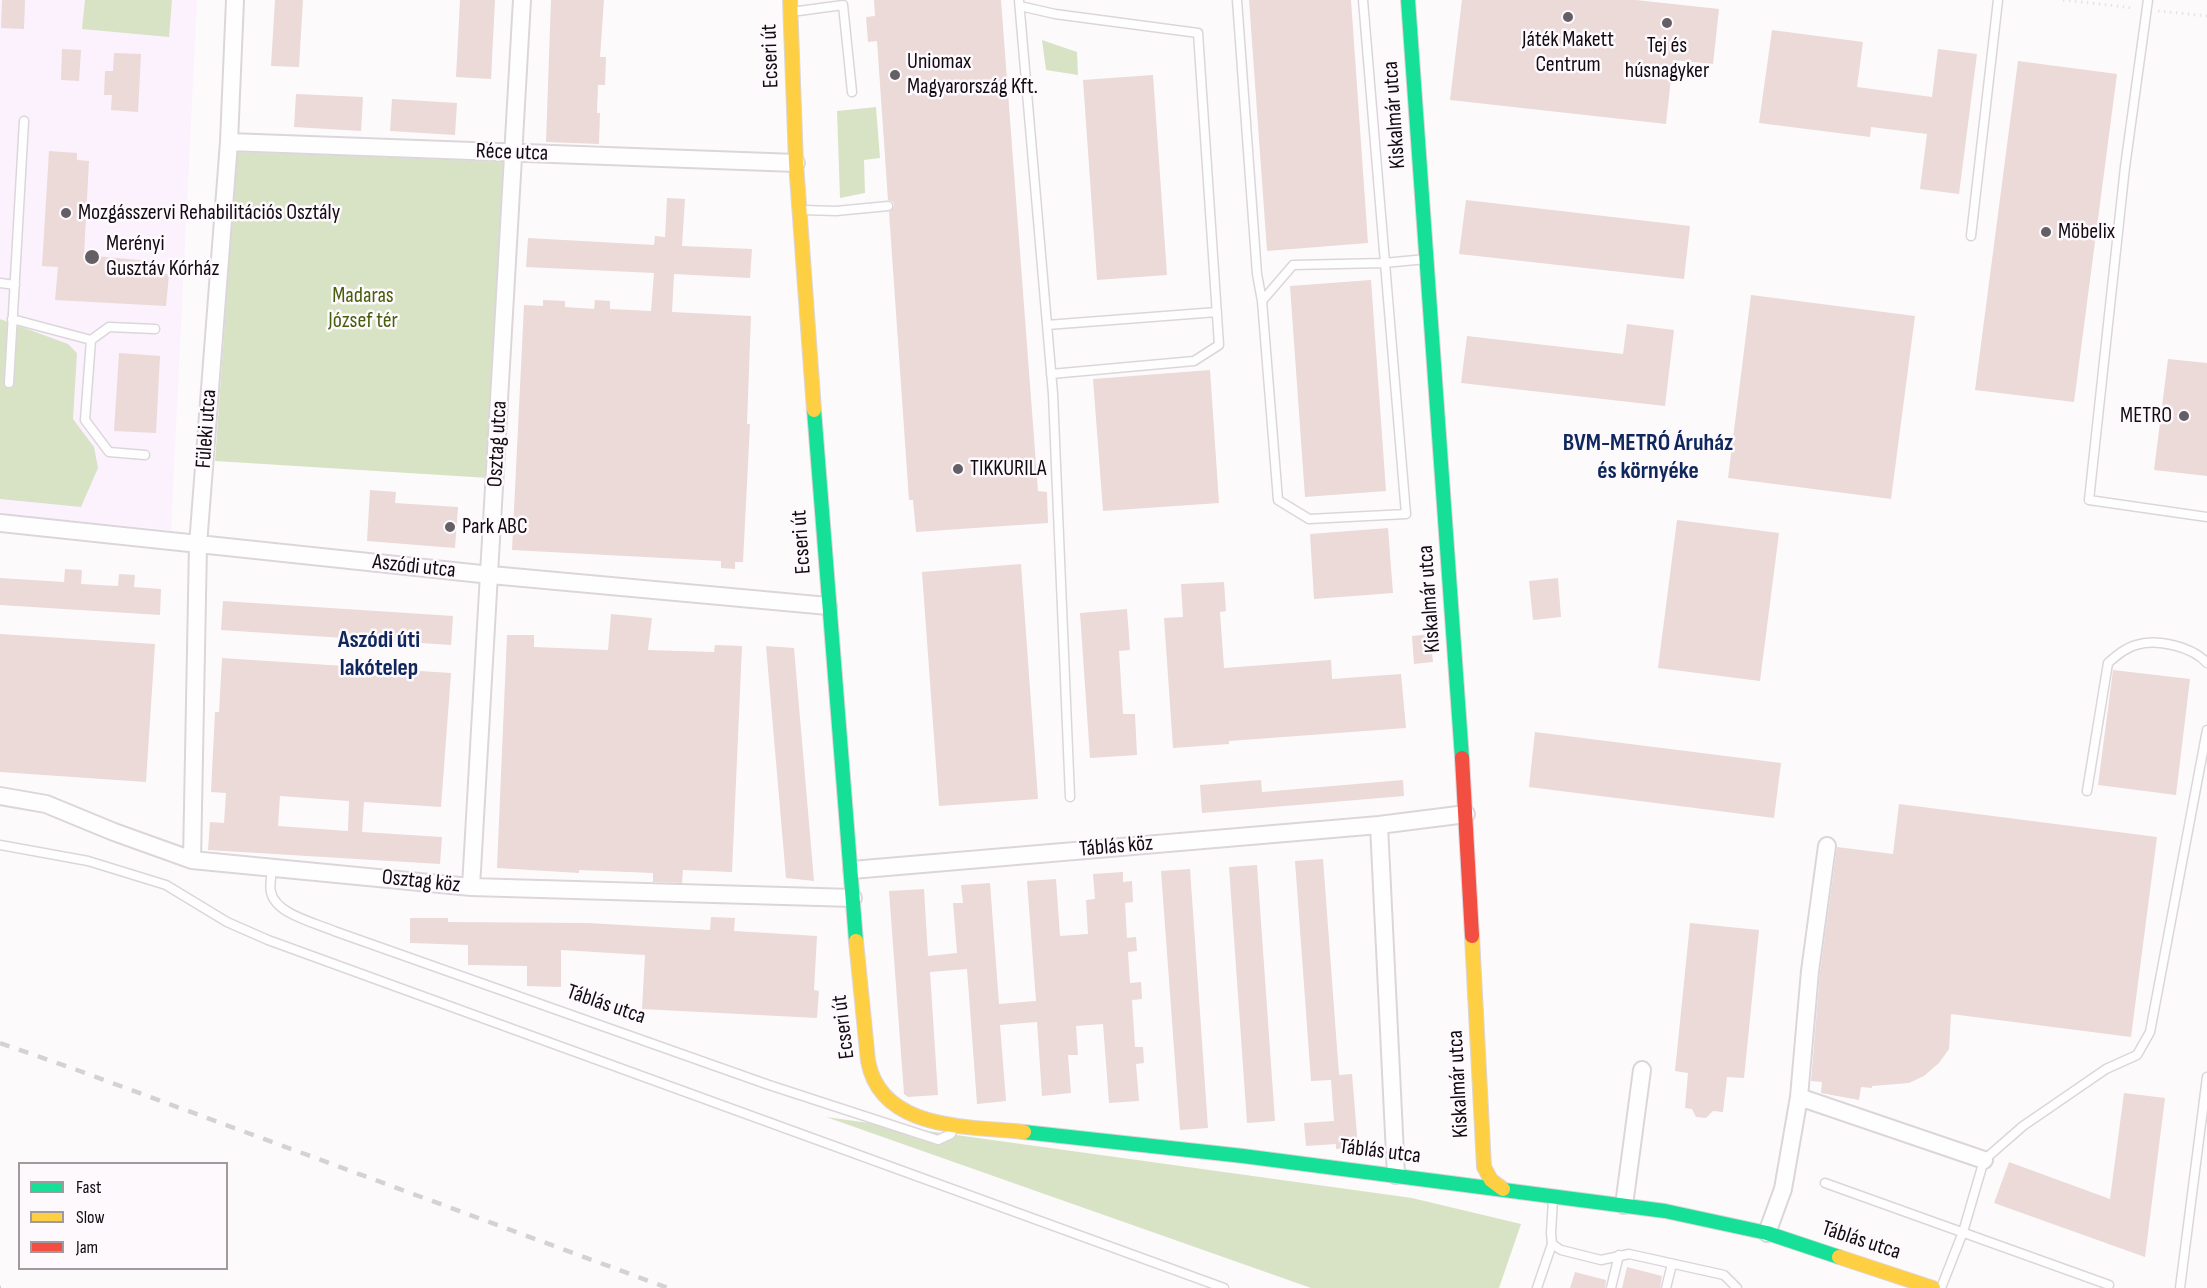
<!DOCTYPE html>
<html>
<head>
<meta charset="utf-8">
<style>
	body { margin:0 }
	#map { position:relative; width:2207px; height:1288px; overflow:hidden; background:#fdfafc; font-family:"Sofia Sans Condensed",sans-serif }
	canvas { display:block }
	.legend { position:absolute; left:18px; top:1162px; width:210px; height:108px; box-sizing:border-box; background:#fef9fd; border:2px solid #a09a9f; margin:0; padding:8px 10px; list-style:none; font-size:18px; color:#120b12 }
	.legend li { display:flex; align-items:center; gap:12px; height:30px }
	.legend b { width:30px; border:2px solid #a09a9f }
</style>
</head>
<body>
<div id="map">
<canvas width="2207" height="1288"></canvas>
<ul class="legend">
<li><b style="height:8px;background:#16e098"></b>Fast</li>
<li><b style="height:8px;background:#ffcf43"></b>Slow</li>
<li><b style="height:8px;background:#f24e42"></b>Jam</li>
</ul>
</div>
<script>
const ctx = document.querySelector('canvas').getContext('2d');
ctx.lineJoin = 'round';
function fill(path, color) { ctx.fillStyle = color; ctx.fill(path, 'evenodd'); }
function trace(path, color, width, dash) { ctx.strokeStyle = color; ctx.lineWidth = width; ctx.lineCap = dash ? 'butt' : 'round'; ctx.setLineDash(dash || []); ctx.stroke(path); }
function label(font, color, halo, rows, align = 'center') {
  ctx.font = font + ' "Sofia Sans Condensed",sans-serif'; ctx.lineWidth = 5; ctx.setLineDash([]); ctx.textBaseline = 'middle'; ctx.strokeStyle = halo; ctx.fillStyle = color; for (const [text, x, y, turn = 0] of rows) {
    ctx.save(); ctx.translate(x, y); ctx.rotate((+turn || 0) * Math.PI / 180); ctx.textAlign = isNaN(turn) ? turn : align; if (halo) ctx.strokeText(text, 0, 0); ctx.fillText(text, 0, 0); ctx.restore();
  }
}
fill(new Path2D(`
	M 0,0 L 197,0 L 171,530 L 0,514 Z`), '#fbf2fd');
fill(new Path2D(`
	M 85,0 L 172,0 L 169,37 L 82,29 Z
	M 1042,40 L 1077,52 L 1078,75 L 1046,70 Z
	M 876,107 L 880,158 L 864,160 L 865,193 L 840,198 L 837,111 Z
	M 237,152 L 508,162 L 489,478 L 215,461 Z
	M 0,319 L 68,344 L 77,353 L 73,419 L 94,447 L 98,468 L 81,507 L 0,499 Z
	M 826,1117 L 1412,1198 L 1521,1224 L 1499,1288 L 1311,1288 Z`), '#d8e3c6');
fill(new Path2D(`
	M 2,0 L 25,0 L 24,29 L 1,28 Z
	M 275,0 L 303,0 L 299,67 L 271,66 Z
	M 460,0 L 495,0 L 491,79 L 456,77 Z
	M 551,0 L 604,0 L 600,57 L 606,57 L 605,85 L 598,85 L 597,113 L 600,113 L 599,144 L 546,142 Z
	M 874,0 L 1001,0 L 1038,491 L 1047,492 L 1048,523 L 916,532 L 913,500 L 909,500 L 889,212 L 894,206 L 893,202 L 888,200 L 877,41 L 868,42 L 866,17 L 875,16 Z
	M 1249,0 L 1351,0 L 1368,243 L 1267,251 Z
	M 1462,0 L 1636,0 L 1719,9 L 1713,64 L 1673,60 L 1666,124 L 1450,100 Z
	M 1772,30 L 1863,42 L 1857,87 L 1932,97 L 1938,49 L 1977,54 L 1959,194 L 1920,189 L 1927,134 L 1871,127 L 1870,137 L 1759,123 Z
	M 62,49 L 81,50 L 79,81 L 61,80 Z
	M 114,53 L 141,54 L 138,112 L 111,110 L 112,95 L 104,95 L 105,71 L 113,71 Z
	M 2018,61 L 2117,74 L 2074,402 L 1975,390 Z
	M 1153,75 L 1167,275 L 1097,280 L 1083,80 Z
	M 296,94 L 363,97 L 361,131 L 294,127 Z
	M 392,99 L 457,103 L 455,135 L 390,131 Z
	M 49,151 L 77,153 L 77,160 L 89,161 L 84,255 L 161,262 L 158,274 L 169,274 L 166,306 L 55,300 L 58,267 L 42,266 Z
	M 667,198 L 685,199 L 682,246 L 752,249 L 750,278 L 674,274 L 672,312 L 751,316 L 747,424 L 750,424 L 743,562 L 735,562 L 735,569 L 721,568 L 721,561 L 512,550 L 524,305 L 543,306 L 543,300 L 565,301 L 565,307 L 594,309 L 595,300 L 610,301 L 610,309 L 651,311 L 654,273 L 526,267 L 528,238 L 654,245 L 655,236 L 665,237 Z
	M 1466,200 L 1690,226 L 1684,279 L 1459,254 Z
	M 1371,280 L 1386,491 L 1305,497 L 1290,286 Z
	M 1751,295 L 1915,316 L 1891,499 L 1728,478 Z
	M 1627,324 L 1674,330 L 1665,406 L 1461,383 L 1467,336 L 1623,354 Z
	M 119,353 L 160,356 L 156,433 L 114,431 Z
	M 2168,359 L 2207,363 L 2207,476 L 2154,470 Z
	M 1210,370 L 1219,503 L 1103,511 L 1093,379 Z
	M 370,490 L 396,492 L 395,503 L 458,507 L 455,548 L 367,541 Z
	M 1677,520 L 1779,533 L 1760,681 L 1658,668 Z
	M 1388,528 L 1393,593 L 1314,599 L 1310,534 Z
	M 1021,564 L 1038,799 L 939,806 L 922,572 Z
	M 65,569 L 82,570 L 81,584 L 118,586 L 119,574 L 135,575 L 134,587 L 161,589 L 160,615 L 0,605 L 0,578 L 64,582 Z
	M 1558,578 L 1561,617 L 1533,620 L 1529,581 Z
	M 1224,582 L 1226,611 L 1220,612 L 1224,668 L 1331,660 L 1332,679 L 1401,674 L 1406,728 L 1229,741 L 1229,744 L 1173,748 L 1164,618 L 1183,617 L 1181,584 Z
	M 223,601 L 453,616 L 451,645 L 221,630 Z
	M 1127,609 L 1130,650 L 1119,651 L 1123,714 L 1135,714 L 1137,755 L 1090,758 L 1080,613 Z
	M 611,614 L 652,618 L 648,650 L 714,652 L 715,645 L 742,646 L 732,872 L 683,870 L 682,883 L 653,882 L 653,873 L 579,870 L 579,873 L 497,868 L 507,635 L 534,635 L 534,647 L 608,650 Z
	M 0,634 L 155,644 L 146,782 L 0,772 Z
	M 1430,634 L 1433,662 L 1414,664 L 1412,636 Z
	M 766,646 L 794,648 L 814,881 L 786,878 Z
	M 222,658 L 451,673 L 441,807 L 364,802 L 362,832 L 442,837 L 440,864 L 208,850 L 210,822 L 224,823 L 226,793 L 211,792 L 215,712 L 219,712 ZM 280,796 L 349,801 L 348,831 L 278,826 Z
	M 2113,670 L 2190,679 L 2176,795 L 2098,785 Z
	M 1535,732 L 1781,763 L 1774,818 L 1529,787 Z
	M 1261,780 L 1262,792 L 1403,780 L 1404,796 L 1202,813 L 1200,785 Z
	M 1899,804 L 2157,837 L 2131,1037 L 1951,1014 L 1949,1049 L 1939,1063 L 1924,1076 L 1909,1083 L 1872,1086 L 1872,1088 L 1861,1087 L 1859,1100 L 1821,1093 L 1822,1082 L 1811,1081 L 1820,972 L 1837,847 L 1893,854 Z
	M 1323,859 L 1339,1075 L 1352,1074 L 1358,1147 L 1336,1149 L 1336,1144 L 1306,1146 L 1304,1123 L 1334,1121 L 1331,1080 L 1311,1081 L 1295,861 Z
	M 1257,865 L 1275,1121 L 1247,1123 L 1229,867 Z
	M 1190,869 L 1208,1128 L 1180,1130 L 1161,871 Z
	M 1123,872 L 1123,882 L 1132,881 L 1133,902 L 1125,903 L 1127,938 L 1136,937 L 1137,951 L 1128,952 L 1130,983 L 1141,982 L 1142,999 L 1132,1000 L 1135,1047 L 1143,1047 L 1144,1063 L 1136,1064 L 1139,1101 L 1109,1103 L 1103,1024 L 1076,1026 L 1078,1055 L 1068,1055 L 1071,1093 L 1042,1096 L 1037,1022 L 1000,1025 L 1006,1101 L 977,1104 L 967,969 L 930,972 L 938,1095 L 908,1097 L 904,1094 L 889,891 L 924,889 L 928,956 L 957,953 L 953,903 L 963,903 L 961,885 L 990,883 L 999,1004 L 1036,1001 L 1027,881 L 1056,879 L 1060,936 L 1088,934 L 1086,900 L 1095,899 L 1093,874 Z
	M 711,917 L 735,918 L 734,931 L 817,936 L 814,990 L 819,991 L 817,1018 L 642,1009 L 645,955 L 561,950 L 561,987 L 527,986 L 527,966 L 468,965 L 468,945 L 410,943 L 410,918 L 448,918 L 448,922 L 588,923 L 710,930 Z
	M 1690,923 L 1759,930 L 1744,1078 L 1727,1077 L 1723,1112 L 1713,1111 L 1706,1118 L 1696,1117 L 1692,1109 L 1685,1108 L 1688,1073 L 1675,1071 Z
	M 2124,1093 L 2165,1098 L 2145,1257 L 1994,1203 L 2009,1162 L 2110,1199 Z
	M 1627,1267 L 1662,1276 L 1660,1288 L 1622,1288 Z
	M 1575,1272 L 1606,1280 L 1605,1288 L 1570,1288 Z`), '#ebdad8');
const lane = new Path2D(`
	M 1019,0 L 1053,394 L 1070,797
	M 1237,0 L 1257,274 L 1262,301 L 1278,500 L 1309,519 L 1406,514 L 1363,0
	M 2148,0 L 2125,167 L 2089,500 L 2207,517
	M 1020,6 L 1055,14 L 1198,33 L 1219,345 L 1194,361 L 1051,374
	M 791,12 L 843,5 L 852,92
	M 803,210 L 836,211 L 888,206
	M 1971,236 L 1998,0
	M 0,283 L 15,285
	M 1262,301 L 1293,265 L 1384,263 L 1426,259
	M 12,319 L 91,340
	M 1047,325 L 1217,312
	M 9,383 L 24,121
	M 145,455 L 109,452 L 85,420 L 91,340 L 109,327 L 155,329
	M 2087,791 L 2108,663 C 2116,656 2125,648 2136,645 C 2157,638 2193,647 2207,663
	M 0,845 L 88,861 L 166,885 L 227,922 L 268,940 L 1224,1288
	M 272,868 C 272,875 269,884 271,892 C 275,914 316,923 334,931 L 769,1085 L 938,1140 L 951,1134 L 954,1127
	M 1825,1183 L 2109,1285
	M 1552,1244 L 1561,1250 L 1601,1260 L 1629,1254 L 1724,1275 L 1737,1288
	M 1537,1288 L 1552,1244 L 1551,1233 L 1553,1199
	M 1611,1288 L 1619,1255
	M 1666,1288 L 1672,1264
	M 1941,1288 L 1963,1232 L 1984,1160 L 2023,1126 L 2106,1069 L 2137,1055 L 2150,1032 L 2207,730
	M 2180,1288 L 2207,1077`);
const street = new Path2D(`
	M 229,142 L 796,163
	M 0,523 L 491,575 L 828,606
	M 0,796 L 46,804 L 114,832 L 192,860 L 471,887 L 853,898
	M 1379,825 L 1396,1175
	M 192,860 L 198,545 L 229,142 L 235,0
	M 852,870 L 1379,825 L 1466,814
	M 471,887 L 522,0
	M 1799,1097 L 1984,1160
	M 1624,1205 L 1642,1070
	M 1767,1233 L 1783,1189 L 1799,1097 L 1810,971 L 1827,846`);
const fast = new Path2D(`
	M 1408,0 L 1462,758
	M 814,410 L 856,941
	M 1024,1132 L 1243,1156 L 1665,1211 L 1767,1233 L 1839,1257`);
const slow = new Path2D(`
	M 790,0 L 796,163 L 814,410
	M 1472,936 L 1484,1167 L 1491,1180 L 1503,1189
	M 856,941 L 868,1061 C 881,1131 969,1126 1024,1132
	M 1839,1257 L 1933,1288`);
const jam = new Path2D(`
	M 1462,758 L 1472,936`);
trace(lane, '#dcd6db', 11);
trace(street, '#dcd6db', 20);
trace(fast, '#dcd6db', 16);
trace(slow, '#dcd6db', 16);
trace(jam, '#dcd6db', 16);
trace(new Path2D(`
	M 2063,0 L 2134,8
	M 2158,11 L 2207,16`), '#e5e5e5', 3, [1.5, 4.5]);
trace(lane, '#fffeff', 8);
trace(street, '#fffeff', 16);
trace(fast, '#16e098', 14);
trace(slow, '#ffcf43', 14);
trace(jam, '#f24e42', 14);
trace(new Path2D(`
	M 0,1043 L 77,1070 L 668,1288
	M 0,1288 L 1,1288`), '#d4d3d4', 4.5, [10, 10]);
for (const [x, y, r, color] of [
	[1568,17,6,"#645f64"],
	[1667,23,6,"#645f64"],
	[895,75,6,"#645f64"],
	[66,213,6,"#645f64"],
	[2046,232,6,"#645f64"],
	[92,257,8,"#645f64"],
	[2184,416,6,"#645f64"],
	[958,469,6,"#645f64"],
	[450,527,6,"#645f64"]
]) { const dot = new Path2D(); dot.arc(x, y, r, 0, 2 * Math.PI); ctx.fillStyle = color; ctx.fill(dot); trace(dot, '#fef9fd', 2); }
label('22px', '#120b12', '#fef9fd', [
	["Játék Makett",1568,40,"center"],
	["Centrum",1568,65,"center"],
	["Tej és",1667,46,"center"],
	["húsnagyker",1667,71,"center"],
	["Uniomax",907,62],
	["Magyarország Kft.",907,87],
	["Mozgásszervi Rehabilitációs Osztály",78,213],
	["Möbelix",2058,232],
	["Merényi",106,244],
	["Gusztáv Kórház",106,269],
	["METRO",2172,416,"right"],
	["TIKKURILA",970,469],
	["Park ABC",462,527]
], 'left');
label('22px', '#120b12', '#fef9fd', [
	["Ecseri út",771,56,-92],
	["Kiskalmár utca",1395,115,-94],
	["Réce utca",512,153,2],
	["Füleki utca",207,429,-86],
	["Osztag utca",498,444,-87],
	["Ecseri út",802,542,-94],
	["Aszódi utca",414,567,6],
	["Kiskalmár utca",1430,599,-94],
	["Táblás köz",1116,847,-5],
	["Osztag köz",421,882,6],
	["Táblás utca",606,1005,19],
	["Ecseri út",844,1027,-97],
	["Kiskalmár utca",1459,1084,-93],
	["Táblás utca",1380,1152,7],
	["Táblás utca",1861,1241,18]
]);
label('22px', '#465f0c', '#fef9fd', [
	["Madaras",363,296],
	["József tér",363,321]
]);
label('bold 24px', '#0e275c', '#fef9fd', [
	["BVM-METRÓ Áruház",1648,444],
	["és környéke",1648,472],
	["Aszódi úti",379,641],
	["lakótelep",379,669]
]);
</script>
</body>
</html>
